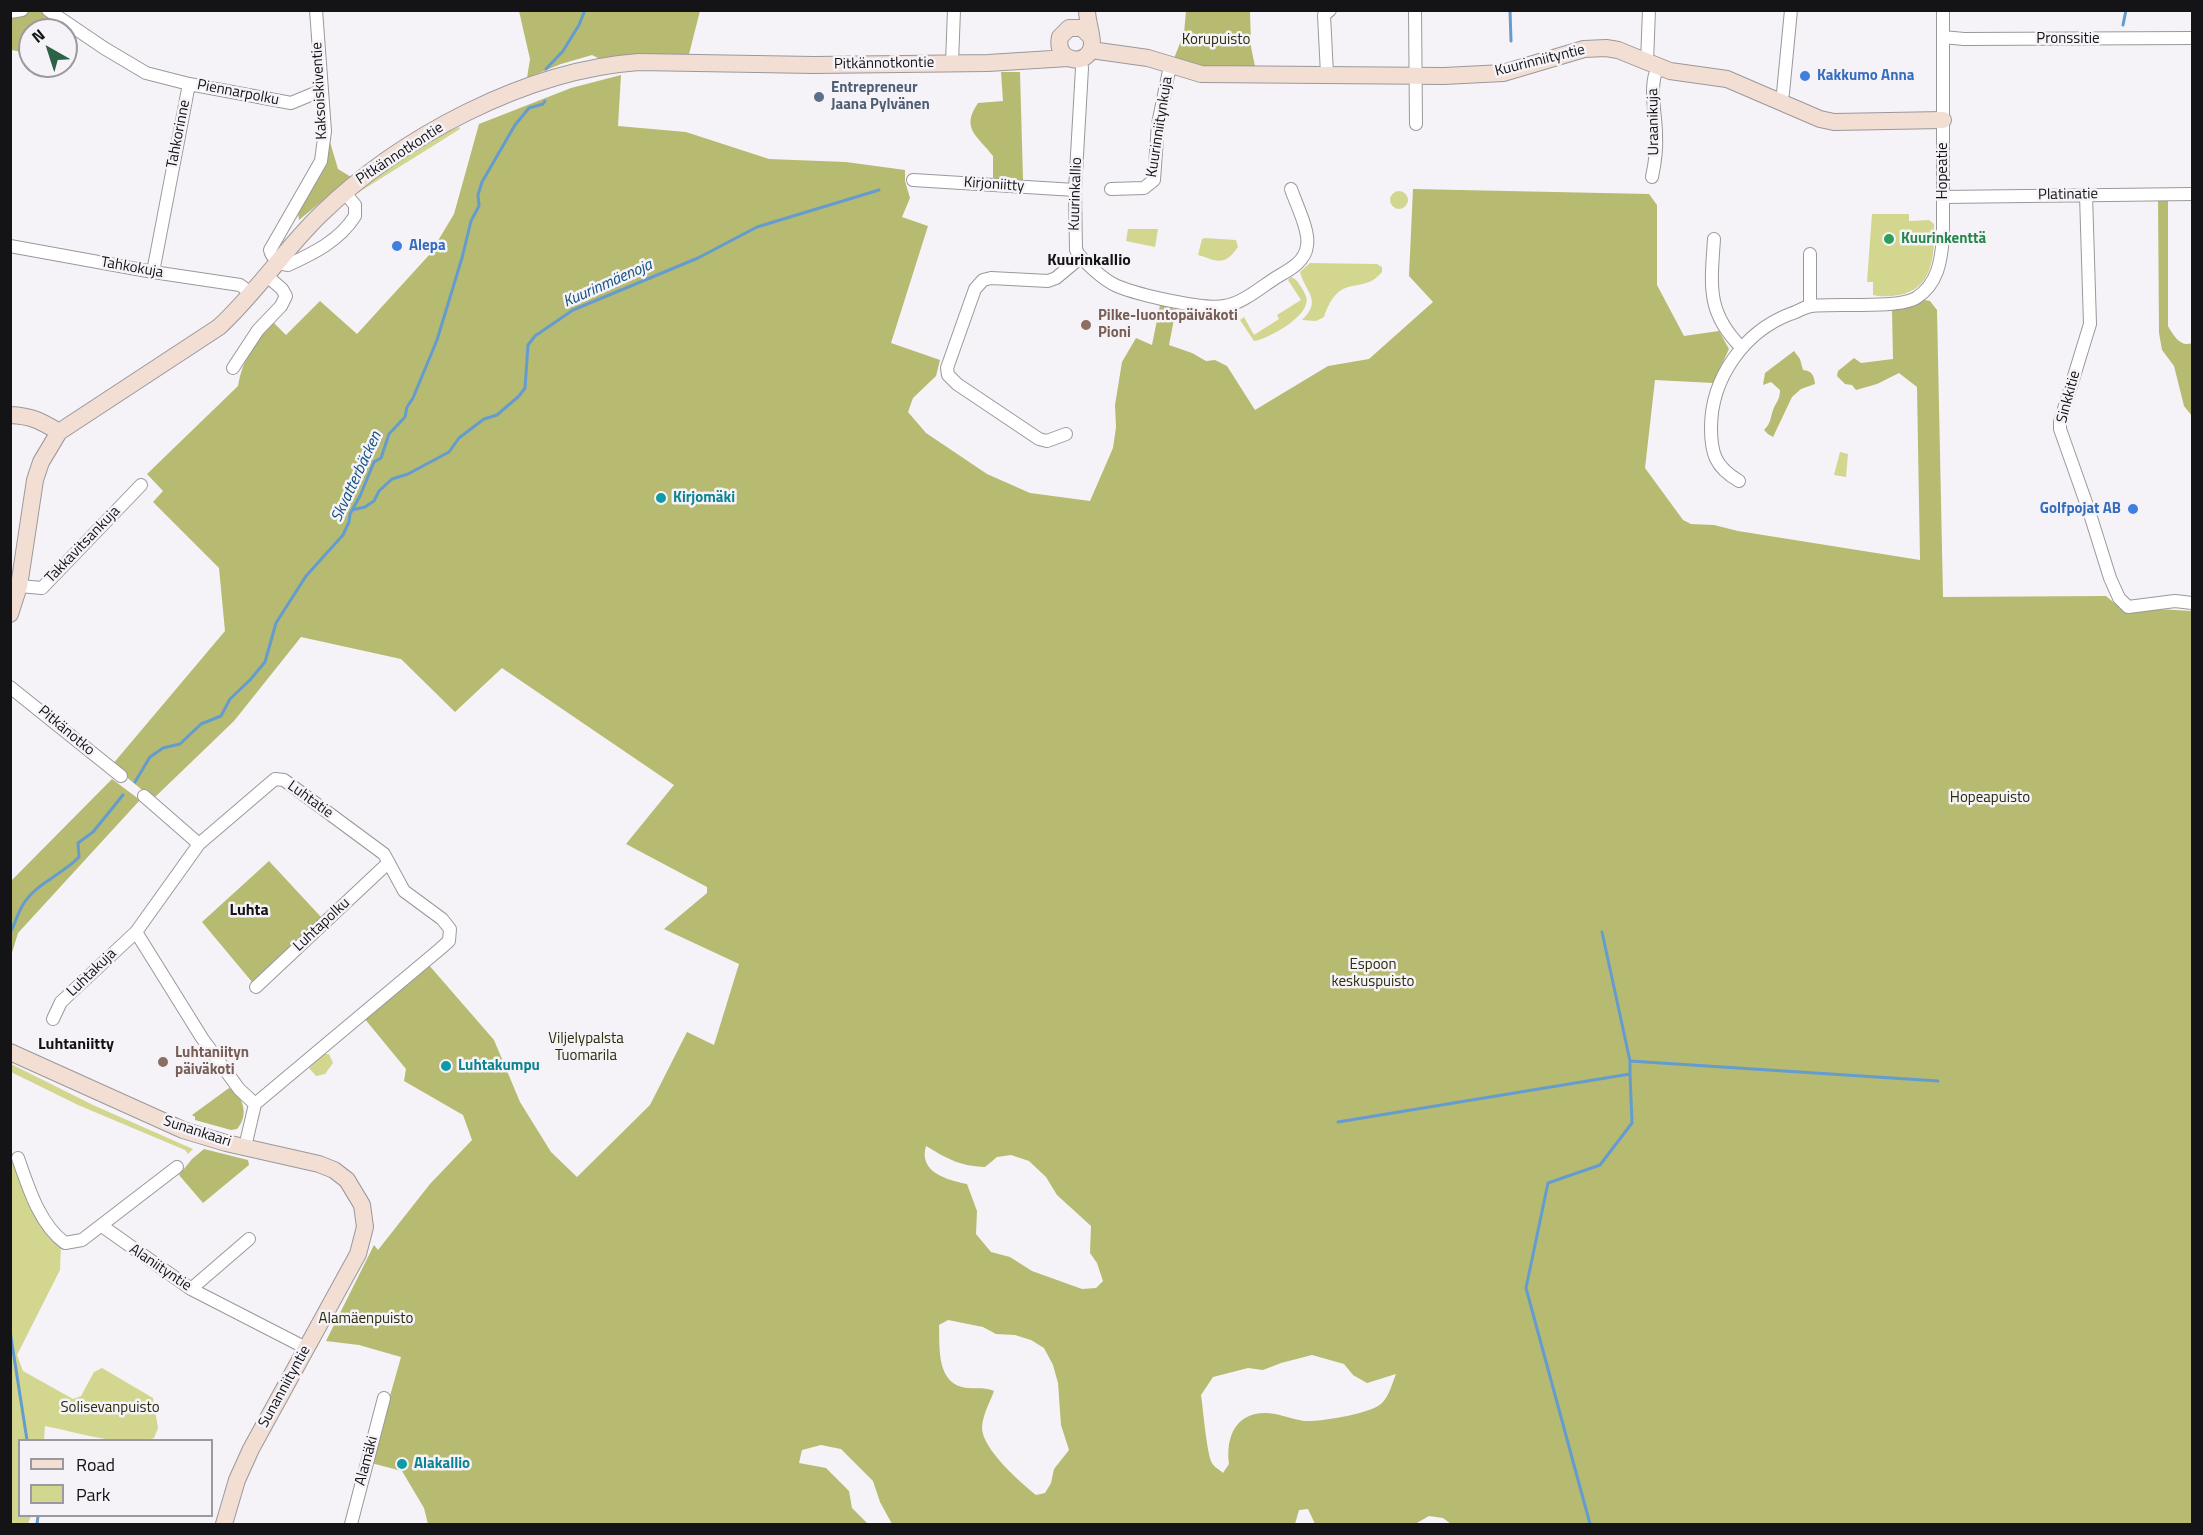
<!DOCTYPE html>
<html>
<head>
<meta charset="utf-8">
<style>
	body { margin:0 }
	#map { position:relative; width:2203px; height:1535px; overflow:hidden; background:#f5f3f7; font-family:"Titillium Web",sans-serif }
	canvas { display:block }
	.frame { position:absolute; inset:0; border:12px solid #141315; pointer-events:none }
	.legend { position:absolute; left:18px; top:1439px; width:195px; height:78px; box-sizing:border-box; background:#f5f3f7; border:2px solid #9b999d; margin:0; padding:8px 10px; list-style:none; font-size:18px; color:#141315 }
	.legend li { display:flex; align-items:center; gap:12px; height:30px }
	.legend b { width:30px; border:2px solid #9b999d }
	.north { position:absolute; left:18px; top:18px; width:60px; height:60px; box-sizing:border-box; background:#f5f3f7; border:2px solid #9b999d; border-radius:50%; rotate:321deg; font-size:16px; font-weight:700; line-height:24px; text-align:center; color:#141315 }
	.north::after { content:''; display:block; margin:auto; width:21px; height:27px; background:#2e6247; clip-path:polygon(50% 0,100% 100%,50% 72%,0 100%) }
</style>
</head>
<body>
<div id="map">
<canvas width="2203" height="1535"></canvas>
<div class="frame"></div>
<ul class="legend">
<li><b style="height:8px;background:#f2ded3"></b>Road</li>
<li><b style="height:16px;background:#d2d68f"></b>Park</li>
</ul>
<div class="north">N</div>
</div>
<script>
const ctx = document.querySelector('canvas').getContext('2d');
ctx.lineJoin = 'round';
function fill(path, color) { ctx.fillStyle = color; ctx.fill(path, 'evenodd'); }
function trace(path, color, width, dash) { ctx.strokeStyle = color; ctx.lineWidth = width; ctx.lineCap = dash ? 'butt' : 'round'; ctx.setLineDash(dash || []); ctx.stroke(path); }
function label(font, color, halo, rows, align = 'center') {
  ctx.font = font + ' "Titillium Web",sans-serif'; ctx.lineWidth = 5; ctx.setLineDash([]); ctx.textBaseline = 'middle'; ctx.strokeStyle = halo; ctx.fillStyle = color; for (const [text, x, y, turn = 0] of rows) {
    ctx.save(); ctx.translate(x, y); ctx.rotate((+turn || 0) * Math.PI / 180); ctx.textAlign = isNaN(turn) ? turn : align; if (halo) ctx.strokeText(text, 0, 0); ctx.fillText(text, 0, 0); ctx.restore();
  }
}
fill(new Path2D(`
	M 459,127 L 460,129 L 356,194 L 355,192 L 423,142 Z
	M1390 200a9 9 0 1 1 18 0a9 9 0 1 1-18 0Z
	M 1872,214 L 1909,214 L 1909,221 L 1929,220 L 1934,224 C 1935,257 1933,293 1892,296 C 1886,296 1879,297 1873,295 L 1873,282 L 1867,282 Z
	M 1128,229 L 1158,229 L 1155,247 L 1126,241 Z
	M 1205,238 L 1236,240 L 1238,247 C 1224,267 1218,261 1198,255 L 1202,239 Z
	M 1310,263 L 1377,264 L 1382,267 L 1382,272 C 1361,297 1340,270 1324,317 L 1316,321 L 1302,320 C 1323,300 1305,292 1300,272 Z
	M 1291,277 C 1297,279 1299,284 1303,290 C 1305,294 1308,299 1306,304 C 1303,319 1268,339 1254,341 L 1240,320 L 1244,317 L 1254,335 L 1279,319 L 1277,315 L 1301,300 L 1288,280 Z
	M 1840,452 L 1848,454 L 1846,477 L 1834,475 Z
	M 323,1054 L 329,1054 L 333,1063 L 325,1074 L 316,1076 L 309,1068 Z
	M 11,1064 L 93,1105 L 193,1149 L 188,1154 L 185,1150 L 78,1105 L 11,1072 Z
	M 10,1146 L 20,1177 L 61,1245 L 60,1270 L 17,1355 L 23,1371 L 73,1399 L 81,1396 L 94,1372 L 102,1368 L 153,1398 L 158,1428 L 154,1438 C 123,1448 76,1432 45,1426 L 44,1440 L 20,1440 L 20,1516 L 31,1516 L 28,1524 L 10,1524 Z`), '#d2d68f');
fill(new Path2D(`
	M 32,11 L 44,11 L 73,33 L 66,43 L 66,30 L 30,30 L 30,53 L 11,50 L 10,14 Z
	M 519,11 L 700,11 L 688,58 L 600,59 L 592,55 L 561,64 L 527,78 L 530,59 Z
	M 1186,11 L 1250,11 L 1251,47 L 1256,71 L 1217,71 L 1173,61 L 1184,33 Z
	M 1001,72 L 1020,72 L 1023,180 L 993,179 L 993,156 C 978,136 960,129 978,103 L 1003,101 Z
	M 621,75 L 618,126 L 686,132 L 769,159 L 846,162 L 905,170 L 905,181 L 910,198 L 902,217 L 928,226 L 891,343 L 940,360 L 936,376 L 913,398 L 908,412 L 926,433 L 987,474 L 1030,493 L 1090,501 L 1113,448 L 1116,427 L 1115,405 L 1122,362 L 1136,338 L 1152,345 L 1160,305 L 1176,309 L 1169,345 L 1192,353 L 1206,361 L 1215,360 L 1227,366 L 1255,410 L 1328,366 L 1369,359 L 1433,302 L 1409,276 L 1413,189 L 1649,194 L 1657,205 L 1657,285 L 1684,336 L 1719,331 L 1729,349 L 1713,383 L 1655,380 L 1645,468 L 1683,520 L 1691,524 L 1714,525 L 1738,531 L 1920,560 L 1917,387 L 1899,373 L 1877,384 L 1856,390 L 1852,385 L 1845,384 L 1837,376 L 1838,371 L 1854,358 L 1861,363 L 1893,359 L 1892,310 L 1912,306 L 1925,300 L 1930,301 L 1937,310 L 1943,597 L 2106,596 L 2125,612 L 2157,609 L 2192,611 L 2192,1524 L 1451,1524 L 1443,1518 L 1429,1516 L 1415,1524 L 1315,1524 L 1308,1509 L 1299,1510 L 1295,1524 L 892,1524 L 880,1502 L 873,1481 L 841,1449 L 821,1445 L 802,1450 L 799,1463 L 826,1468 L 849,1491 L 852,1508 L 868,1524 L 428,1524 L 424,1508 L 402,1471 L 371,1463 L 401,1357 L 359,1345 L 326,1341 L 374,1245 L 378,1250 L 430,1184 L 472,1140 L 463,1115 L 404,1081 L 406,1069 L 364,1018 L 428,964 L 494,1040 L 520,1102 L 551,1152 L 577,1177 L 650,1105 L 687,1032 L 714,1045 L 739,964 L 664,929 L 707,893 L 707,887 L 626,844 L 674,785 L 502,668 L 455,712 L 401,659 L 301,637 L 234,721 L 153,799 L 112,765 L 225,631 L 219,568 L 153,502 L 163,491 L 147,474 L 238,386 C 242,360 255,341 272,321 L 286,335 L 320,301 L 357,334 L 430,254 L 454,214 L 479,124 L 571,88 ZM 926,1146 C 948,1159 959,1166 985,1167 L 997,1157 L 1011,1155 L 1029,1161 L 1046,1177 L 1057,1195 L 1091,1226 L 1090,1253 L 1097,1263 L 1103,1281 L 1096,1288 L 1082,1289 L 1032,1271 L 1010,1257 L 991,1252 L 976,1234 L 977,1211 L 967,1184 C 947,1180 918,1172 926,1146 ZM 948,1320 L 983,1327 L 996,1334 L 1015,1335 L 1031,1340 L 1044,1348 L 1053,1365 L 1058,1383 L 1061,1425 L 1069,1450 L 1054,1469 L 1051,1483 L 1045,1493 L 1036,1495 C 1021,1483 981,1448 982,1427 C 983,1414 990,1402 994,1391 C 983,1386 973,1390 962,1387 C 936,1380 940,1346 939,1325 ZM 1312,1355 L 1344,1364 L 1353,1375 L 1367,1383 L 1396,1374 C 1392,1384 1389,1396 1382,1403 C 1370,1414 1328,1420 1311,1421 C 1300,1422 1286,1416 1275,1414 C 1240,1408 1225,1432 1229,1464 L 1223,1473 C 1220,1470 1214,1467 1212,1463 C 1207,1456 1203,1408 1201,1395 L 1213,1377 L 1248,1368 L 1263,1370 L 1281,1363 Z
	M 330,142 L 338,169 L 351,177 L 299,220 L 298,213 L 325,163 Z
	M 2158,197 L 2168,197 L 2168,326 C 2173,335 2181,348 2192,343 L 2192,416 L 2184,406 L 2174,366 L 2162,350 L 2159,333 Z
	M 1794,351 L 1800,359 L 1803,370 C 1812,371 1814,375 1815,384 L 1801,389 L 1792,397 L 1773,437 L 1768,434 L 1764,430 C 1771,423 1770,419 1773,410 C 1776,402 1780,400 1780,390 L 1771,382 L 1763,385 L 1765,373 Z
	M 112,779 L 140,800 L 18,933 L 11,956 L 11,881 Z
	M 269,861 L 321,917 L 252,982 L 202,922 Z
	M 229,1088 C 244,1096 249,1116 237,1129 L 231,1130 L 195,1120 L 195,1117 L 192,1115 Z
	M 204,1149 L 248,1160 L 249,1165 L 203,1203 L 179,1175 L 192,1159 Z`), '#b7ba71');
trace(new Path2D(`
	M 1510,10 L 1511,41
	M 2123,25 L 2126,10
	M 546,69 L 563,51 L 579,25 L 585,10
	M 352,510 L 365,507 L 374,501 L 379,491 L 392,479 L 408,474 L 449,452 L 459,438 L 484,419 L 497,415 L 519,396 L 525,388 L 528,345 L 535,336 L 573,310 L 698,258 L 757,227 L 879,190
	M 135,782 L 150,757 L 163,748 L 180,744 L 201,724 L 221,716 L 230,699 L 250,680 L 265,662 L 276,623 L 306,576 L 343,535 L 349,522 L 350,514 L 360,496 L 374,462 L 381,458 L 389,434 L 405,417 L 407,407 L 413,398 L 437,340 L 462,258 L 471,221 L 479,206 L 478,195 L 482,182 L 515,125 L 529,108 L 543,104 L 545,101
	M 1602,932 L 1630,1061
	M 10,933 C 15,924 18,912 24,903 C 37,883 63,874 79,857 L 78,843 L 93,832 L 123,795
	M 1338,1122 L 1630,1074 L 1630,1061 L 1938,1081
	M 10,1331 L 27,1440
	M 37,1524 L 38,1516
	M 1590,1524 L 1526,1288 L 1548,1183 L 1600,1165 L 1632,1123 L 1630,1074`), '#659ccf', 3);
const street = new Path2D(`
	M 48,10 L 104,48 L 146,73 L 189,84 L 153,272
	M 316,10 L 325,131 L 321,161 L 270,250 C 271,257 281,265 288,265 C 314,253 339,241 355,216 L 355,205 L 344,192
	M 1415,10 L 1416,124
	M 10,12 L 22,10
	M 1943,37 L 1964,39 L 2192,38
	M 1080,59 L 1082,68 L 1075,190 L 1076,250 C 1082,261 1105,281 1117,286 C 1139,295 1203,310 1225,306 C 1243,303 1261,287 1277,277 C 1289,270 1305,262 1307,246 C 1310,231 1296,204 1291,189
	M 1647,62 L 1649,10
	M 952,63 L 954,10
	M 1327,74 L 1324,15 L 1330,10
	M 189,84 L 291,103 L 320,91
	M 1780,103 L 1783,93 L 1791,10
	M 1652,177 C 1655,163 1657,149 1656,134 C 1656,114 1648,86 1658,67
	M 913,180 L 1075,190
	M 1111,189 L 1144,188 L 1154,180 L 1158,124 L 1170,66
	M 2086,195 L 2090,324 L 2060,422 L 2060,429 L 2089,511 L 2110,578 L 2119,598 L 2128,607 L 2175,601 L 2192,603
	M 1943,197 L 2192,194
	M 1714,239 C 1711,285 1706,312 1741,347
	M 10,246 L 153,272 L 240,285 L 252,294
	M 1810,306 L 1810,254
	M 233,368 L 258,330 L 281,306 L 286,296 L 282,289 L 267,276
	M 1066,434 L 1047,441 L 1039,439 L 957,384 L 948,375 L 947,368 L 975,289 L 983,280 L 991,278 L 1048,281 L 1056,278 L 1080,258
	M 1739,481 C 1715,467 1711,453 1711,428 C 1711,378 1744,332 1790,314 C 1797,312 1804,307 1811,306 C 1835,303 1898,309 1916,298 C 1938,284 1941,261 1943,238 L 1943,10
	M 19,586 L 42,588 L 141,485
	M 10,687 L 121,776
	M 144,796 L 199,844
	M 256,987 L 388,863
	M 53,1019 L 61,1002 L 136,932 L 199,844 L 275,779 L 284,780 L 384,854 L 404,891 L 442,919 L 450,929 L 449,941 L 440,949 L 255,1104 L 239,1089 L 202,1038 L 136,932
	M 245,1147 L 255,1104
	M 18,1158 C 28,1186 39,1224 65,1243 L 82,1240 L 177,1167
	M 102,1226 L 191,1289 L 306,1348
	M 191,1289 L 249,1239
	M 351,1524 L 384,1398`);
const secondary = new Path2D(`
	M 1087,10 C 1087,21 1092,33 1092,44 C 1091,67 1054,64 1060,37 L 1069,28 L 1082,28 L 1091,37
	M 1091,50 L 1148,58 L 1201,74 L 1444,76 L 1503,73 L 1584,49 L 1606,48 L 1618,50 L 1670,71 L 1727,79 L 1820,119 L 1834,122 L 1943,120
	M 10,415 C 32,416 41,421 59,432
	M 10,614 L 19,586 L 35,480 L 41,462 L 59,432 L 219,327 C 256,293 284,250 320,215 C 400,137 526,70 639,62 L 814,65 L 988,63 L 1068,58
	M 10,1052 L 183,1130 L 226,1143 L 319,1164 L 334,1170 L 347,1180 L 362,1205 L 365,1227 L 358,1254 L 251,1449 L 237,1480 L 224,1524`);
trace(street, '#9a989c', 14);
trace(secondary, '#9a989c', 18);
trace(street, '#fff', 12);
trace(secondary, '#f2ded3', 16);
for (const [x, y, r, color] of [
	[1805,76,6,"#3f7fe0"],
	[819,97,6,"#5c6f8a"],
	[1889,239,6,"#2e9e5b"],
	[397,246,6,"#3f7fe0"],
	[1086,325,6,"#8d6e63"],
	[661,498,6,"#0f9aa8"],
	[2133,509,6,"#3f7fe0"],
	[163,1062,6,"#8d6e63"],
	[446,1066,6,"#0f9aa8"],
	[402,1464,6,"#0f9aa8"]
]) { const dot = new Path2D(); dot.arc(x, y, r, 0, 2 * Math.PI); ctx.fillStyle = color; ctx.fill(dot); trace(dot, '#f5f3f7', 2); }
label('15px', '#141315', '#f5f3f7', [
	["Pronssitie",2068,39],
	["Kuurinniityntie",1540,61,-14],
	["Pitkännotkontie",884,64,-1],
	["Kaksoiskiventie",320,91,-93],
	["Piennarpolku",238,93,11],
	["Uraanikuja",1654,122,-91],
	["Kuurinniitynkuja",1160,127,-81],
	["Tahkorinne",179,134,-79],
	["Pitkännotkontie",400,154,-33],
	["Hopeatie",1943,171,-90],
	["Kirjoniitty",994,185,4],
	["Kuurinkallio",1076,194,-88],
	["Platinatie",2068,195,-1],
	["Tahkokuja",132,268,10],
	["Sinkkitie",2069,397,-75],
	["Takkavitsankuja",83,545,-46],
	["Pitkänotko",66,731,40],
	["Luhtatie",310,800,36],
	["Luhtapolku",322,925,-43],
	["Luhtakuja",92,973,-44],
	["Sunankaari",197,1132,18],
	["Alaniityntie",160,1268,34],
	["Sunanniityntie",285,1387,-61],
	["Alamäki",367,1461,-75]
]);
label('15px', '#2b2c0b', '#f5f3f7', [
	["Korupuisto",1216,40],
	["Hopeapuisto",1990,798],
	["Espoon",1373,965],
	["keskuspuisto",1373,982],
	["Viljelypalsta",586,1039],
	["Tuomarila",586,1056],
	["Alamäenpuisto",366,1319],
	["Solisevanpuisto",110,1408]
]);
label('bold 15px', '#366cbe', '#f5f3f7', [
	["Kakkumo Anna",1817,76],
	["Alepa",409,246],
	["Golfpojat AB",2121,509,"right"]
], 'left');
label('bold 15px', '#4e5e75', '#f5f3f7', [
	["Entrepreneur",831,88],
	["Jaana Pylvänen",831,105]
], 'left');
label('bold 15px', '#27864d', '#f5f3f7', [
	["Kuurinkenttä",1901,239]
], 'left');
label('bold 15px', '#785e54', '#f5f3f7', [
	["Pilke-luontopäiväkoti",1098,316],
	["Pioni",1098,333],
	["Luhtaniityn",175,1053],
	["päiväkoti",175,1070]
], 'left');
label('bold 15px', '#0d838f', '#f5f3f7', [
	["Kirjomäki",673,498],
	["Luhtakumpu",458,1066],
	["Alakallio",414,1464]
], 'left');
label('bold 16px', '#141315', '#f5f3f7', [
	["Kuurinkallio",1089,261],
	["Luhta",249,911],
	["Luhtaniitty",76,1045]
]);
label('italic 16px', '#104f80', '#f5f3f7', [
	["Kuurinmäenoja",608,284,-24],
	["Skvatterbäcken",357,477,-65]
]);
</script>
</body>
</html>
